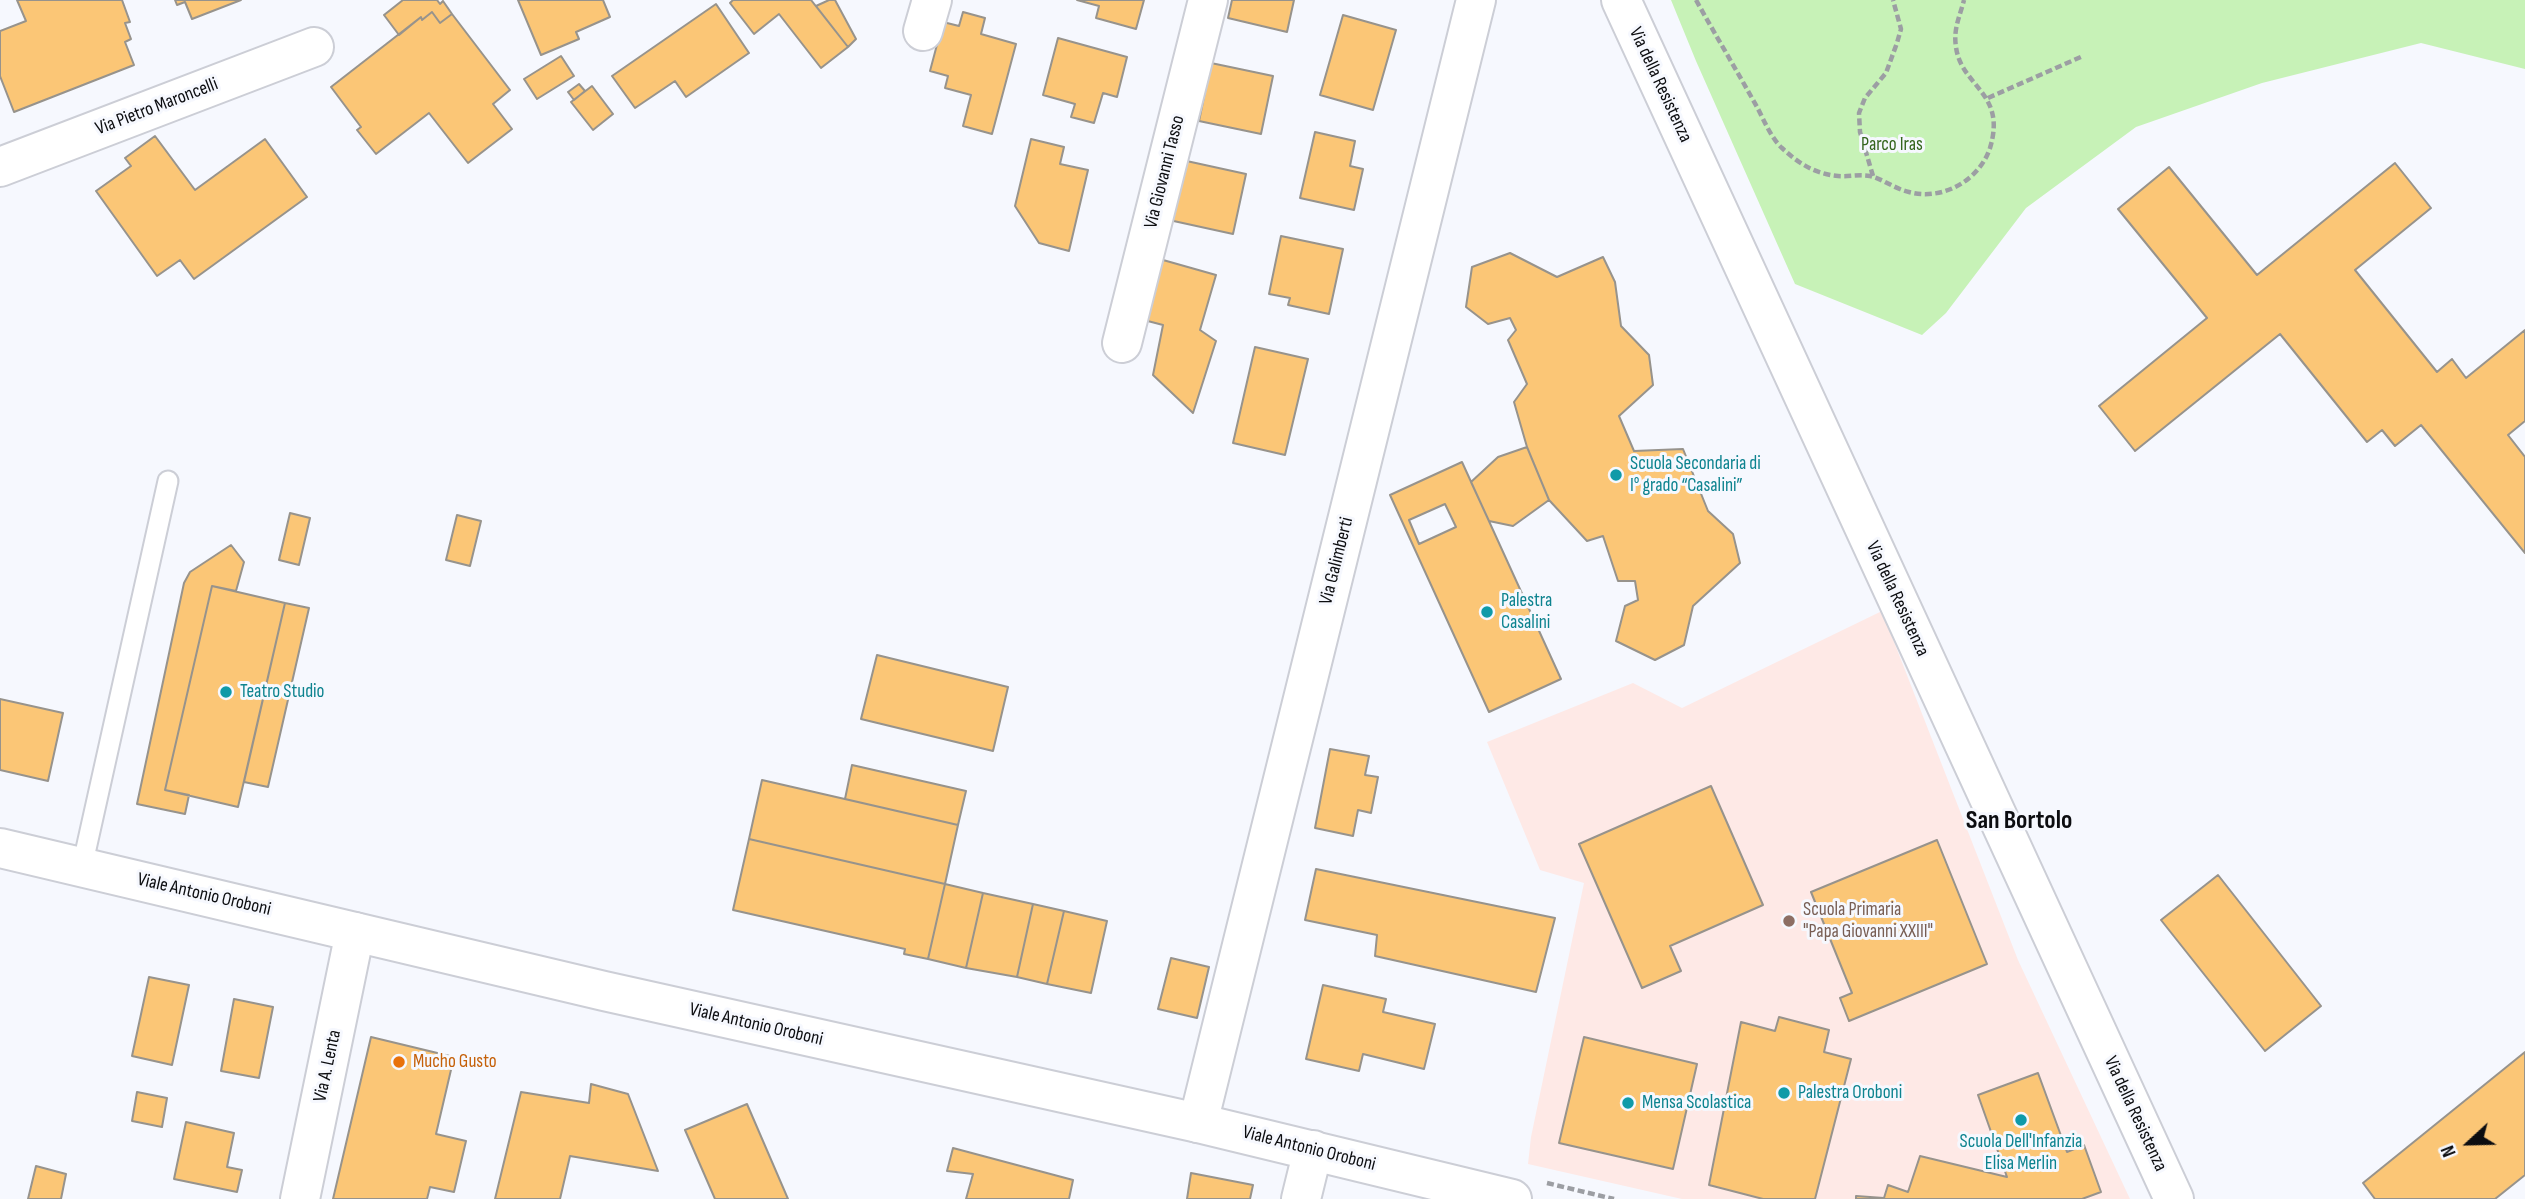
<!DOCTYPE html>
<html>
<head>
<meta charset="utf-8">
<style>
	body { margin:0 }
	#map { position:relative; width:2525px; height:1199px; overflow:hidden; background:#f6f8fe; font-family:"Sofia Sans Condensed",sans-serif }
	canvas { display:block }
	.north { position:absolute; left:2434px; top:1108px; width:70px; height:70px; -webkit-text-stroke:5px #f6f8fe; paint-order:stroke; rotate:248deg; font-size:19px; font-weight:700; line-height:28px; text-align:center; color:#0c0d10 }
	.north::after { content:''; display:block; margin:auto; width:24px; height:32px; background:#0c0d10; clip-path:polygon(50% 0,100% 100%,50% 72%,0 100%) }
</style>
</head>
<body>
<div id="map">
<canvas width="2525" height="1199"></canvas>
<div class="north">N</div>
</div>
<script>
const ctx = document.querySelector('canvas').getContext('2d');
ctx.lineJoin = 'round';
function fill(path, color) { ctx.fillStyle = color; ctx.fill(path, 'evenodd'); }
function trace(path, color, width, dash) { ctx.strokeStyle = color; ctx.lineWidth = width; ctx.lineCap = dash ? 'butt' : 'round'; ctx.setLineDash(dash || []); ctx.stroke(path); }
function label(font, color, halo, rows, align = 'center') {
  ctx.font = font + ' "Sofia Sans Condensed",sans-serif'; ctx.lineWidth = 6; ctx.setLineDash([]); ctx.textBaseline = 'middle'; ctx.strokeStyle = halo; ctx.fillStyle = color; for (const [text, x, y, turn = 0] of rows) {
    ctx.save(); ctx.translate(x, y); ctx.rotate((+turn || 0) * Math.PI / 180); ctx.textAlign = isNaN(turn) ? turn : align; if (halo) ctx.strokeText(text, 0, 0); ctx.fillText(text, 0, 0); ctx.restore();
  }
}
fill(new Path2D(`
	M 1882,611 L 2018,960 L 2130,1199 L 1682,1199 L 1528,1164 L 1531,1137 L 1584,883 L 1540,870 L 1487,742 L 1633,683 L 1682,708 Z`), '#fee9e6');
fill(new Path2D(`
	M 1671,0 L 2525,0 L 2525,69 L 2421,43 L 2262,83 L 2136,127 L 2026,208 L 1946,313 L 1922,335 L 1795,284 L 1696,61 Z`), '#c7f2b7');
const building = new Path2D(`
	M 17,0 L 122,0 L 130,22 L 125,23 L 131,39 L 125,42 L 134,65 L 14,112 L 0,76 L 0,31 L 26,21 Z
	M 175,0 L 241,0 L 192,19 L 185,2 L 177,5 Z
	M 403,0 L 437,0 L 440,4 L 443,1 L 452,14 L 440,23 L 432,12 L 422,20 L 421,17 L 399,35 L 384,15 Z
	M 518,0 L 603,0 L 610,17 L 576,32 L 579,39 L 541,55 Z
	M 733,0 L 811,0 L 848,47 L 821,68 L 779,14 L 754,34 L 730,3 Z
	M 829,0 L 835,0 L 856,39 L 848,47 L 816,6 Z
	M 1077,0 L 1144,0 L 1136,29 L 1096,18 L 1099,6 Z
	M 1232,0 L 1294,0 L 1287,32 L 1228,18 Z
	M 716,4 L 749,53 L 686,97 L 675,81 L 635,108 L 612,76 Z
	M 432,12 L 440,23 L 452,14 L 510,90 L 493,104 L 512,129 L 468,163 L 429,113 L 376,154 L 357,130 L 361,127 L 331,87 L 421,17 L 422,20 Z
	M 963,12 L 985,18 L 981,34 L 1016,44 L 992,134 L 963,126 L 971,95 L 945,88 L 948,76 L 930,71 L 943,22 L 959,26 Z
	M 1343,15 L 1396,30 L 1373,110 L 1320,95 Z
	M 1058,38 L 1127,57 L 1117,97 L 1103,93 L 1094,123 L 1071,117 L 1075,104 L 1043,95 Z
	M 561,56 L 574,76 L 537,99 L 524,79 Z
	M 1211,63 L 1273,76 L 1261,134 L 1199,121 Z
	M 579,84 L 585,91 L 574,100 L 568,92 Z
	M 592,86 L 613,114 L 593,130 L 571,102 Z
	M 1315,132 L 1355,141 L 1350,166 L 1363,169 L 1354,210 L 1300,198 Z
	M 155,136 L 195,190 L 265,139 L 307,197 L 194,279 L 180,260 L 157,276 L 96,191 L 131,166 L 125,158 Z
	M 1031,139 L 1064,147 L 1060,164 L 1088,170 L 1069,251 L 1039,243 L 1015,206 Z
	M 1182,160 L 1246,174 L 1233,234 L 1169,220 Z
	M 2395,163 L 2431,208 L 2355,270 L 2437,372 L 2452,359 L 2466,378 L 2525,330 L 2525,421 L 2508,435 L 2525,457 L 2525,553 L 2421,425 L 2395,446 L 2382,430 L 2367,442 L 2280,334 L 2135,451 L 2099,406 L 2207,318 L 2118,209 L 2169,167 L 2257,275 Z
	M 1281,236 L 1343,249 L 1329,314 L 1288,305 L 1290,298 L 1269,294 Z
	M 1510,253 L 1557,277 L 1603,257 L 1615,282 L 1621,326 L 1649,355 L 1653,385 L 1619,416 L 1634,451 L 1683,449 L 1708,511 L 1733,534 L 1740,563 L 1693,606 L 1684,645 L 1655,660 L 1616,641 L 1625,606 L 1638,600 L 1635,581 L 1618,581 L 1603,536 L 1587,541 L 1549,500 L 1527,447 L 1514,402 L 1527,384 L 1508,340 L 1516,330 L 1510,318 L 1488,324 L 1466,307 L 1472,267 Z
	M 1156,258 L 1216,275 L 1200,330 L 1216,341 L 1193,413 L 1153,375 L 1163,325 L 1140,319 Z
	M 1255,347 L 1308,359 L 1285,455 L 1233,443 Z
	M 1527,447 L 1549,500 L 1513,526 L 1489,521 L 1471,482 L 1498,457 Z
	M 1462,462 L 1561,679 L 1489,712 L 1390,495 ZM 1445,504 L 1456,527 L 1419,544 L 1409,520 Z
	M 290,513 L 310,518 L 299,565 L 279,560 Z
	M 457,515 L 481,521 L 470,566 L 446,560 Z
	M 231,545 L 244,562 L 236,591 L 212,586 L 165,790 L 189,795 L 185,814 L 137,804 L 184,583 L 190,572 Z
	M 212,586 L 285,603 L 238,807 L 165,790 Z
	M 285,603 L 309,608 L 268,787 L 244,782 Z
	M 877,655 L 1008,687 L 993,751 L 861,719 Z
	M 0,699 L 63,713 L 48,781 L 0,770 Z
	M 1330,749 L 1369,756 L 1365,775 L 1378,777 L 1371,813 L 1358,810 L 1353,836 L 1315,828 Z
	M 852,765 L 966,791 L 958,825 L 845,799 Z
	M 762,780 L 958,825 L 945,884 L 749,839 Z
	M 1711,786 L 1763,905 L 1670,946 L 1681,971 L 1642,988 L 1579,844 Z
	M 749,839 L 945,884 L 928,959 L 904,954 L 905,949 L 733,910 Z
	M 1937,840 L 1987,964 L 1849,1021 L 1840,998 L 1852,993 L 1811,892 Z
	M 1316,869 L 1555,918 L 1536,992 L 1375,956 L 1377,935 L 1305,920 Z
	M 2218,875 L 2321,1006 L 2265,1051 L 2161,920 Z
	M 945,884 L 983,893 L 966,968 L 928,959 Z
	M 983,893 L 1033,904 L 1017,977 L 966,968 Z
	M 1033,904 L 1064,911 L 1047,984 L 1017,977 Z
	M 1064,911 L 1107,921 L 1091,993 L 1047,984 Z
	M 1171,958 L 1209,967 L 1197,1018 L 1158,1009 Z
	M 149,977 L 189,985 L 172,1065 L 132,1056 Z
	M 1323,985 L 1386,999 L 1383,1012 L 1435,1024 L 1424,1069 L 1363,1054 L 1359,1071 L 1306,1059 Z
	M 234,999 L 273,1007 L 259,1078 L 221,1071 Z
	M 1779,1017 L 1829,1030 L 1824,1052 L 1851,1059 L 1815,1199 L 1763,1199 L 1709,1185 L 1741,1022 L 1775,1031 Z
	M 371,1037 L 454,1057 L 436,1134 L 466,1141 L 454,1192 L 430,1187 L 427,1199 L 333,1199 Z
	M 1584,1037 L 1697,1064 L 1673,1169 L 1559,1143 Z
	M 2525,1052 L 2525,1175 L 2495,1199 L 2375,1199 L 2363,1183 Z
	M 2038,1073 L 2067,1152 L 2084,1145 L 2101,1192 L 2082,1199 L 1856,1199 L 1856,1196 L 1884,1198 L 1888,1185 L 1908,1192 L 1920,1156 L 2007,1177 L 1978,1095 Z
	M 591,1084 L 628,1094 L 658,1171 L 570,1156 L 560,1199 L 495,1199 L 521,1092 L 589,1103 Z
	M 137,1092 L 167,1098 L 162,1127 L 132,1121 Z
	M 747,1104 L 788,1199 L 715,1199 L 685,1130 Z
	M 186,1122 L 234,1133 L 227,1167 L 242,1170 L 237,1192 L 174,1179 Z
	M 953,1148 L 1073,1180 L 1069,1199 L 966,1199 L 973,1174 L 947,1171 Z
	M 36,1166 L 66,1174 L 61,1199 L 28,1199 Z
	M 1191,1173 L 1253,1185 L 1250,1199 L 1187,1199 Z`);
fill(building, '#fbc676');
trace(building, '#97938c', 2);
const service = new Path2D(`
	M 82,867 L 168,481`);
const minor = new Path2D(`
	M 1621,0 L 2174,1199
	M 923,31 L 932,0
	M 0,167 L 314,47
	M 1122,343 L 1208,0
	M 1198,1123 L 1476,0
	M 300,1199 L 355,932
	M 1301,1199 L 1313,1150`);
const tertiary = new Path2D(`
	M 0,848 L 604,991 L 1198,1123 L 1512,1199`);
trace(service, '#ccced6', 23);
trace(minor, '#ccced6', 42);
trace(tertiary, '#ccced6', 42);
trace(new Path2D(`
	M 1696,0 C 1716,36 1737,71 1757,107 C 1764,120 1771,138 1782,148 C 1798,163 1815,174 1838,176 C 1849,177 1859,174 1870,176 C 1883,179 1895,189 1909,192 C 1942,201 1979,181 1990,148 C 2007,92 1961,87 1956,47 C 1953,29 1960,16 1964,0
	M 1988,98 L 2083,56
	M 1873,176 L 1860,132 L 1859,113 L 1865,98 L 1886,73 L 1897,43 L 1901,29 L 1893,0
	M 1547,1183 L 1614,1199`), '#9c9ea3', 4.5, [7, 3.5]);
trace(service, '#fff', 19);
trace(minor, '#fff', 38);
trace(tertiary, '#fff', 38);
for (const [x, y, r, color] of [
	[1616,475,7,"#0f9aa8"],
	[1487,612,7,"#0f9aa8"],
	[226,692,7,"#0f9aa8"],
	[1789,921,7,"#8d6e63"],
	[399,1062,7,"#e8710a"],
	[1784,1093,7,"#0f9aa8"],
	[1628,1103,7,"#0f9aa8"],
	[2021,1120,7,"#0f9aa8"]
]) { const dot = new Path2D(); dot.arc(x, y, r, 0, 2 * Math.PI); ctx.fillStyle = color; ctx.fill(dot); trace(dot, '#f6f8fe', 2.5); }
label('19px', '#0c0d10', '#f6f8fe', [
	["Via della Resistenza",1660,85,65],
	["Via Pietro Maroncelli",157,107,-21],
	["Via Giovanni Tasso",1165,172,-76],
	["Via Galimberti",1337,561,-76],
	["Via della Resistenza",1897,599,65],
	["Viale Antonio Oroboni",204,895,13],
	["Viale Antonio Oroboni",756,1025,13],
	["Via A. Lenta",328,1066,-78],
	["Via della Resistenza",2135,1114,65],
	["Viale Antonio Oroboni",1309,1149,14]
]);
label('19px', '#34651d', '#f6f8fe', [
	["Parco Iras",1892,145]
]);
label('19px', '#0d838f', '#f6f8fe', [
	["Scuola Secondaria di",1630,464],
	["I° grado “Casalini”",1630,486],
	["Palestra",1501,601],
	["Casalini",1501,623],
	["Teatro Studio",240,692],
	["Palestra Oroboni",1798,1093],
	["Mensa Scolastica",1642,1103],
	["Scuola Dell'Infanzia",2021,1142,"center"],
	["Elisa Merlin",2021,1164,"center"]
], 'left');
label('19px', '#785e54', '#f6f8fe', [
	["Scuola Primaria",1803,910],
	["\"Papa Giovanni XXIII\"",1803,932]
], 'left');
label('19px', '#c56008', '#f6f8fe', [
	["Mucho Gusto",413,1062]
], 'left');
label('bold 26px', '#0c0d10', '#f6f8fe', [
	["San Bortolo",2019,821]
]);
</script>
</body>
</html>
